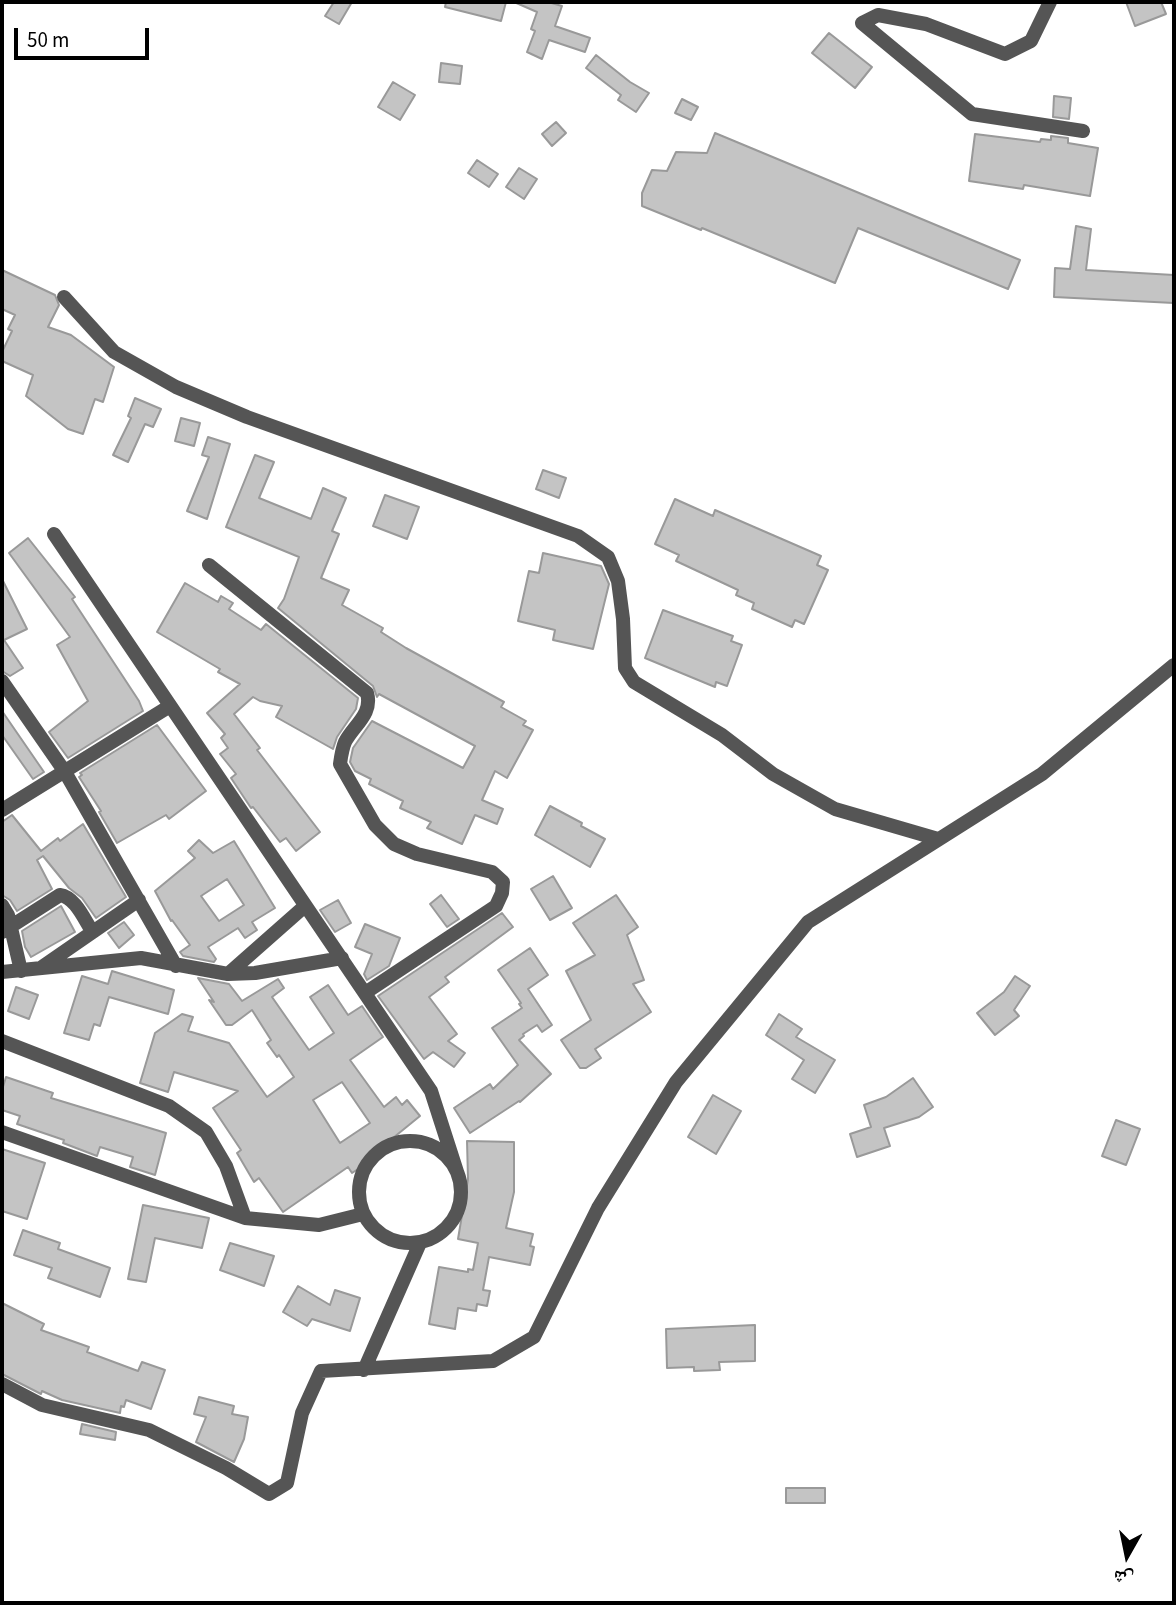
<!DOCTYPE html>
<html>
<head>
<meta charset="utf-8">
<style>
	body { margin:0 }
	#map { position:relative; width:1176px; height:1605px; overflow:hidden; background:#fff; font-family:"Source Sans 3","Noto Naskh Arabic",sans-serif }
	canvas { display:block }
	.frame { position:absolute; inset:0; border:4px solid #000; pointer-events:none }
	.north { position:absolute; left:1092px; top:1521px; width:70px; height:70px; -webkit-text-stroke:5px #fff; paint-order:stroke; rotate:189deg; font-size:19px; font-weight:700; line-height:28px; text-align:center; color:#000 }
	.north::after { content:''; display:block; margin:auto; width:24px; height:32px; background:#000; clip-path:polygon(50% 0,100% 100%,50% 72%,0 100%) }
	.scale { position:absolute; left:14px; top:28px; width:135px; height:32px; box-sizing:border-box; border:4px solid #000; border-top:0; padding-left:9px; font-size:21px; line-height:24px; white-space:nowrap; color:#000; -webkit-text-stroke:5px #fff; paint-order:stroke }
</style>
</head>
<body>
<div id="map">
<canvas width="1176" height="1605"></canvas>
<div class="frame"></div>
<div class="north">ش</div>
<div class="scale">50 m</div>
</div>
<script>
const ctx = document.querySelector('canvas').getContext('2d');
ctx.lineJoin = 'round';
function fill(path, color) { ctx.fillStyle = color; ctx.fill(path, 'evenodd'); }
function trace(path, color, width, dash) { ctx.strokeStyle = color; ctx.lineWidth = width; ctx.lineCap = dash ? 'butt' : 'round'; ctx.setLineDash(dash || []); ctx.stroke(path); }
const building = new Path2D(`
	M 334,2 L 352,2 L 339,24 L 325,16 Z
	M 446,2 L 506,2 L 501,21 L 445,7 Z
	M 514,2 L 548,2 L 562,6 L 555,26 L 590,38 L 585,52 L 549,40 L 542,59 L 527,52 L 535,31 L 531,29 L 537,12 Z
	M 1126,2 L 1161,2 L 1166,14 L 1135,26 Z
	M 829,33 L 872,67 L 855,88 L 812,53 Z
	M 596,55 L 630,82 L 649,93 L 636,112 L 618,100 L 621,95 L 586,68 Z
	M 441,63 L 462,66 L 460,84 L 439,82 Z
	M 393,82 L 415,95 L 400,120 L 378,107 Z
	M 1054,96 L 1071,98 L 1069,119 L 1053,117 Z
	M 682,99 L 698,107 L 691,120 L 675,113 Z
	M 556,122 L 566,133 L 552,146 L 542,134 Z
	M 715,133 L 1020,260 L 1008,289 L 858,228 L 835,283 L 702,228 L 701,230 L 642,206 L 642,193 L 652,170 L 667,171 L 676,152 L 707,153 Z
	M 975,134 L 1040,142 L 1041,139 L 1051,140 L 1051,136 L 1068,138 L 1068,143 L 1098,148 L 1090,196 L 1024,185 L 1023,189 L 969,181 Z
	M 477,160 L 498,174 L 489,187 L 468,173 Z
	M 519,168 L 537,179 L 524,199 L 506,187 Z
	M 1076,226 L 1091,229 L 1086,270 L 1174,275 L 1174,303 L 1054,297 L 1055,268 L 1070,269 Z
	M 2,270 L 55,295 L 59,305 L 48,327 L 71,335 L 114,367 L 103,402 L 95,399 L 83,434 L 68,429 L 26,396 L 33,375 L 2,361 L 2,352 L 12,331 L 8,329 L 15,315 L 2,309 Z
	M 135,398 L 161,409 L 153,427 L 145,424 L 128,462 L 113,455 L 131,418 L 128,416 Z
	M 181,418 L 200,423 L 194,446 L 175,441 Z
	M 208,437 L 230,444 L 207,519 L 187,511 L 209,457 L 202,455 Z
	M 255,455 L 274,462 L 259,498 L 311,519 L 323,488 L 346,498 L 332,531 L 339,534 L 321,578 L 349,590 L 342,605 L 383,628 L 381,632 L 406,648 L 504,702 L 501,707 L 526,721 L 523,725 L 533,730 L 507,778 L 495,771 L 482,800 L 503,809 L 497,824 L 475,815 L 462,844 L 427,828 L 431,822 L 400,808 L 403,801 L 369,784 L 371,779 L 355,771 L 350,762 L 353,748 L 372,721 L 463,768 L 475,746 L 379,694 L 377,697 L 373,686 L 278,608 L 284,599 L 299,557 L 226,527 Z
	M 543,470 L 566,478 L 559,498 L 536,489 Z
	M 385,495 L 419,507 L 407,539 L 373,526 Z
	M 675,499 L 713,516 L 715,510 L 821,556 L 817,565 L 828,570 L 804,624 L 795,620 L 792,627 L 752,609 L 754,603 L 736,595 L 738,590 L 676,561 L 679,555 L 655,544 Z
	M 28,538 L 75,597 L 72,599 L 139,701 L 143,711 L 68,758 L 49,732 L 88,701 L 57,645 L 70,637 L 9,553 Z
	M 543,553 L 601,566 L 609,584 L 593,649 L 553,640 L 555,630 L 518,621 L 529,571 L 539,573 Z
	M 2,579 L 27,629 L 4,640 L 23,668 L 10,676 L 2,671 Z
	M 185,583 L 218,602 L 221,596 L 233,603 L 229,609 L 261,630 L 266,624 L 358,698 L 356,709 L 337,737 L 333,749 L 276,717 L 282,706 L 260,701 L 253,697 L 234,714 L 260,748 L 257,750 L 320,832 L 296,851 L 286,838 L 280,842 L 253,807 L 251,808 L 231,778 L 236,774 L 220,754 L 228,748 L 221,738 L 225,734 L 207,713 L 240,684 L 218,672 L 220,669 L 157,632 Z
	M 663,610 L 733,636 L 731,641 L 742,645 L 727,686 L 716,682 L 715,687 L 645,658 Z
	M 2,711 L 44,772 L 33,779 L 2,735 Z
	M 157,725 L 206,791 L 169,819 L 166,815 L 117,843 L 99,812 L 101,811 L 79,777 L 82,775 L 80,773 Z
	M 550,806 L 582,823 L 581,826 L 605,839 L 590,867 L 535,835 Z
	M 12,815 L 41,851 L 58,838 L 60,841 L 83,824 L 126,897 L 96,918 L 82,898 L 69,888 L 43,856 L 37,860 L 52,889 L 17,911 L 10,900 L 2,895 L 2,822 Z
	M 199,840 L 213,853 L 234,841 L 275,908 L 252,922 L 257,930 L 245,938 L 238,928 L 208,947 L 216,959 L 214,962 L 183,956 L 180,952 L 190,945 L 172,920 L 171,921 L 155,891 L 195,858 L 188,851 ZM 227,879 L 244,905 L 219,921 L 201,896 Z
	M 553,876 L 572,908 L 550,920 L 531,889 Z
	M 441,895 L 459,919 L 447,927 L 430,904 Z
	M 616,895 L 638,927 L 627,935 L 644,980 L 633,984 L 651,1012 L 595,1049 L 601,1058 L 586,1068 L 580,1068 L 561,1040 L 591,1020 L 566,971 L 595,955 L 573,923 Z
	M 338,900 L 351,923 L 335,932 L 320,910 Z
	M 61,906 L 75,932 L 31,957 L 25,947 L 22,931 Z
	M 502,913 L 513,927 L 445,977 L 449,982 L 429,997 L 457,1034 L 448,1041 L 465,1053 L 454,1067 L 433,1052 L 424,1059 L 378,996 Z
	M 124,922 L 134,935 L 119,948 L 108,933 Z
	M 365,924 L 400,938 L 389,966 L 367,980 L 364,974 L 372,954 L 355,947 Z
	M 530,948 L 548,975 L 528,989 L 552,1025 L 542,1032 L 537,1025 L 523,1034 L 524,1036 L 519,1040 L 551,1074 L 520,1102 L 519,1101 L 470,1133 L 454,1108 L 490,1084 L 493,1089 L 518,1065 L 492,1028 L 522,1008 L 519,1004 L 521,1003 L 498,970 Z
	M 112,971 L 174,990 L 168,1014 L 109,997 L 100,1026 L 94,1024 L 89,1040 L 64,1033 L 82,976 L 108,984 Z
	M 1015,976 L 1030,986 L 1014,1010 L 1019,1016 L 995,1035 L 977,1013 L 1004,992 Z
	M 198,978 L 229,984 L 242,1001 L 278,979 L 284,988 L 272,997 L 309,1050 L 334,1033 L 310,997 L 328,985 L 348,1015 L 362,1006 L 383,1037 L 350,1060 L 384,1107 L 396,1097 L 402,1105 L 407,1100 L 420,1116 L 377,1151 L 380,1155 L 352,1173 L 348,1167 L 283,1212 L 259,1178 L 254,1182 L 237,1153 L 241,1150 L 213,1108 L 238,1091 L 174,1072 L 168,1092 L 140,1083 L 155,1033 L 182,1014 L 193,1017 L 188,1031 L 229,1043 L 267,1097 L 294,1077 L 279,1055 L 277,1057 L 267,1043 L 271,1040 L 252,1010 L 232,1025 L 226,1025 L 209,1000 L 214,1002 ZM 342,1082 L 370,1123 L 340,1143 L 313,1100 Z
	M 16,987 L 38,995 L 29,1019 L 8,1011 Z
	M 779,1014 L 802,1029 L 796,1037 L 835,1060 L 815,1093 L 792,1079 L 804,1060 L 766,1035 Z
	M 6,1077 L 53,1093 L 51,1098 L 166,1133 L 155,1175 L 130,1167 L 133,1157 L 100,1147 L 97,1156 L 63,1143 L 64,1140 L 17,1124 L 20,1116 L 2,1110 L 2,1090 Z
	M 913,1078 L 933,1107 L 919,1117 L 884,1128 L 890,1146 L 857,1157 L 850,1134 L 871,1127 L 864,1105 L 886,1097 Z
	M 713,1095 L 741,1111 L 716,1154 L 688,1137 Z
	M 1116,1120 L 1140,1129 L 1126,1165 L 1102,1156 Z
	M 467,1141 L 514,1142 L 514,1192 L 506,1228 L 533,1234 L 530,1246 L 534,1247 L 530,1265 L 489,1257 L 483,1290 L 490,1291 L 487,1306 L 477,1304 L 476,1311 L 458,1308 L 455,1329 L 429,1324 L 439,1267 L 468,1272 L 468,1269 L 473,1270 L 478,1243 L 458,1239 L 468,1179 Z
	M 2,1149 L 45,1163 L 27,1219 L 2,1211 Z
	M 143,1205 L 209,1218 L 202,1248 L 155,1238 L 146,1282 L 128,1279 Z
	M 23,1230 L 60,1243 L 58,1249 L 110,1268 L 100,1297 L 48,1278 L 52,1268 L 14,1255 Z
	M 230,1243 L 274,1256 L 264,1286 L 220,1270 Z
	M 298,1286 L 330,1305 L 335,1290 L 360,1298 L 350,1331 L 312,1319 L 307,1326 L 283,1312 Z
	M 2,1303 L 44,1324 L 41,1330 L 89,1347 L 87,1352 L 138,1371 L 142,1362 L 165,1370 L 151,1409 L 126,1400 L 124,1407 L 121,1406 L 120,1413 L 62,1400 L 42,1391 L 41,1394 L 2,1374 Z
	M 755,1325 L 755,1361 L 719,1362 L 720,1370 L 694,1371 L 694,1367 L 667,1368 L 666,1329 Z
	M 199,1397 L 234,1406 L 232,1414 L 248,1417 L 244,1439 L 234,1462 L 196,1442 L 206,1417 L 194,1414 Z
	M 82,1424 L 116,1432 L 115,1440 L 80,1434 Z
	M 786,1488 L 825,1488 L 825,1503 L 786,1503 Z`);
fill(building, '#c4c4c4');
trace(building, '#999', 2);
trace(new Path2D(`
	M 1050,2 L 1031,41 L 1005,54 L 926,24 L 878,15 L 862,23 L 972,114 L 1083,131
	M 64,297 L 114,352 L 176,387 L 247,417 L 578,536 L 608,557 L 618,581 L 623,619 L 625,668 L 634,682 L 722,735 L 773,774 L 835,809 L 938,839
	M 54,534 L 431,1091 L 459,1178
	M 209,565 L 367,693 C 373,714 354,725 345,742 C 342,749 341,757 340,764 L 375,825 L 394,844 L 417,854 L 492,872 L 503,882 L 502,893 L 496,906 L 365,993
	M 2,681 L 65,772 L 176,966
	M 2,810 L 170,706
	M 2,905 L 8,915 L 21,971
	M 2,932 L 60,895 C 75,897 84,919 92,931
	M 42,967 L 139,900
	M 2,972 L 141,958 L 228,974 L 255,973 L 342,958
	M 228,974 L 305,906
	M 2,1041 L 169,1106 L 206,1132 L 226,1166 L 245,1218
	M 2,1132 L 245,1218 L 319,1225 L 363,1214
	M359 1192a51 51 0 1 1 102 0a51 51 0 1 1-102 0Z
	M 364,1370 L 420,1243
	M 2,1384 L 42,1405 L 149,1430 L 226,1468 L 269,1494 L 287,1483 L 302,1413 L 321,1371 L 493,1361 L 534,1337 L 598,1208 L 676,1082 L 808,922 L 1042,774 L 1174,665`), '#555', 14);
</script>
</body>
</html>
